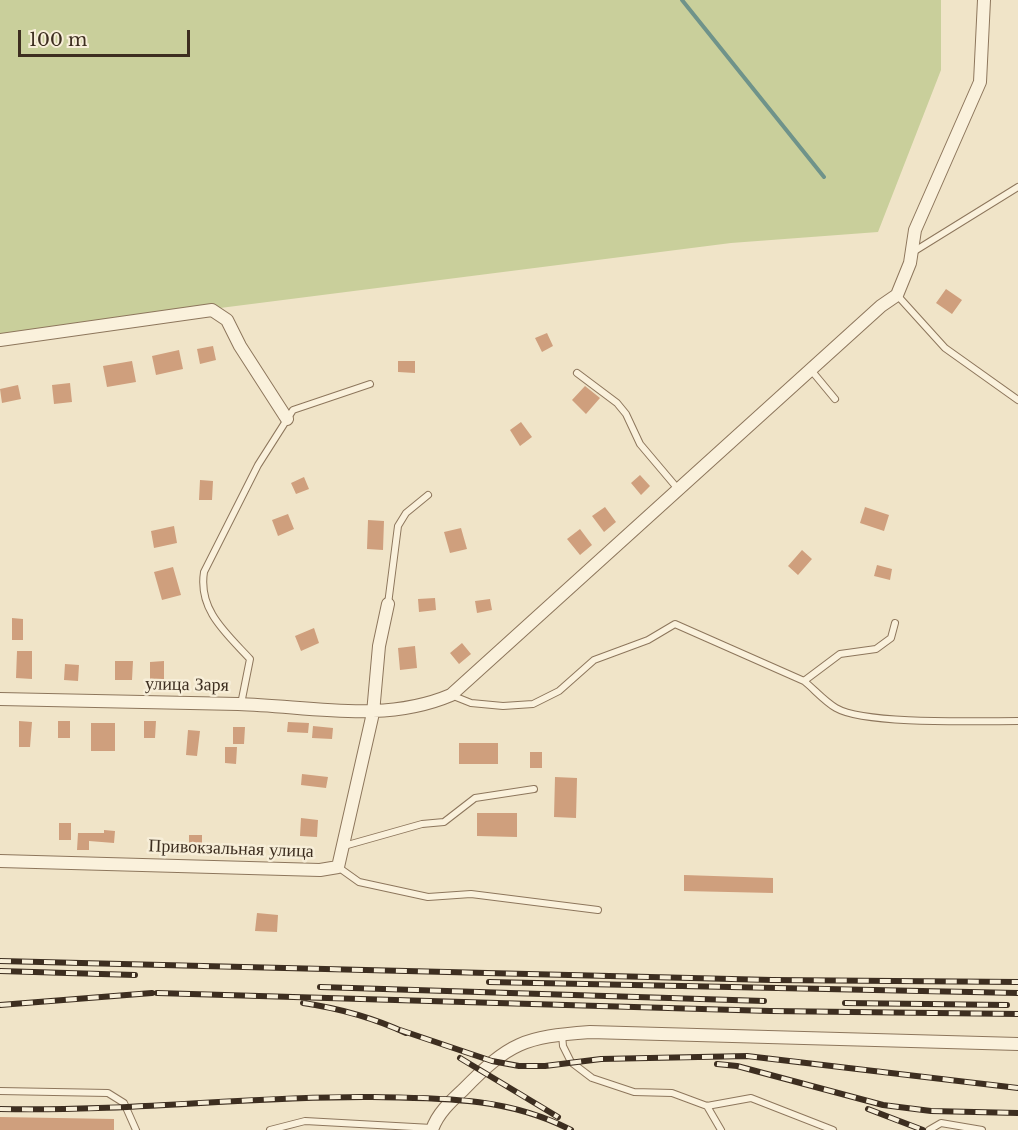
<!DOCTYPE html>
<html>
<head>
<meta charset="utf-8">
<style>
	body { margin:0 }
	#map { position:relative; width:1018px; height:1130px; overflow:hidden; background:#f0e4c8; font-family:"Libre Baskerville",serif }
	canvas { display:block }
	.scale { position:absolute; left:18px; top:30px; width:172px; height:27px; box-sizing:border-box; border:3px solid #3d2e20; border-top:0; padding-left:8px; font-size:18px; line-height:21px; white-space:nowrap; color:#3d2e20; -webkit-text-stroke:4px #f7eed8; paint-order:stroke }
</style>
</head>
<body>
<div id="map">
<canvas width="1018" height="1130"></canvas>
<div class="scale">100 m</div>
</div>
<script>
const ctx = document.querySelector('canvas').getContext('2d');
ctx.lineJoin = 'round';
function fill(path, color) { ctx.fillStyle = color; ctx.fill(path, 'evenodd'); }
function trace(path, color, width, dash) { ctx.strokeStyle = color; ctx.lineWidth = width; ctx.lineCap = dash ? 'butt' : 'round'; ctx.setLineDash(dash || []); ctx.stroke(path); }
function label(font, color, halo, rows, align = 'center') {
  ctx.font = font + ' "Libre Baskerville",serif'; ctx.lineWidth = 5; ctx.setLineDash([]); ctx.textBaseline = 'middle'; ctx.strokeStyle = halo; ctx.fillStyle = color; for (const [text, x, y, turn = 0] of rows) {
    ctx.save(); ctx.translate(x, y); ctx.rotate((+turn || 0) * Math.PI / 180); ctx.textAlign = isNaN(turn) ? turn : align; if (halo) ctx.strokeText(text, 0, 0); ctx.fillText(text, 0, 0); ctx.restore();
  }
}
fill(new Path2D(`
	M 0,0 L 941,0 L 941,70 L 878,232 L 731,243 L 0,336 Z`), '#c9cf9b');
trace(new Path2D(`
	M 682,0 L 824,177`), '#6f938a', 4);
fill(new Path2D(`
	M 946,289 L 962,300 L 952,314 L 936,303 Z
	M 547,333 L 553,346 L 542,352 L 535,338 Z
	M 213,346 L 216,360 L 200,364 L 197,349 Z
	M 179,350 L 183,369 L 156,375 L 152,356 Z
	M 132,361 L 136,382 L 107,387 L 103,366 Z
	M 398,361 L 415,361 L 415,373 L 398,372 Z
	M 70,383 L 72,402 L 54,404 L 52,385 Z
	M 18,385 L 21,399 L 2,403 L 0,389 Z
	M 585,386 L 600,398 L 586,414 L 572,400 Z
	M 521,422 L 532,437 L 520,446 L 510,430 Z
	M 640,475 L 650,486 L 641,495 L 631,483 Z
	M 304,477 L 309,489 L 296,494 L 291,483 Z
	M 200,480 L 213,481 L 212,500 L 199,500 Z
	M 605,507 L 616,522 L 604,532 L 592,516 Z
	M 865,507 L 889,515 L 884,531 L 860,523 Z
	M 288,514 L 294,529 L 278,536 L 272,520 Z
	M 368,520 L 384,521 L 383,550 L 367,549 Z
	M 174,526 L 177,543 L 154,548 L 151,531 Z
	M 461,528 L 467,549 L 450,553 L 444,532 Z
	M 580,529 L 592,545 L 580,555 L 567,539 Z
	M 802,550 L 812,559 L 798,575 L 788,566 Z
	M 877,565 L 892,569 L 890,580 L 874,576 Z
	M 173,567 L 181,595 L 162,600 L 154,572 Z
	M 435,598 L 436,610 L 419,612 L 418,599 Z
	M 490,599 L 492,610 L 477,613 L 475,601 Z
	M 12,618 L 23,619 L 23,640 L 12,640 Z
	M 314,628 L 319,643 L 301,651 L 295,636 Z
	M 462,643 L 471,654 L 459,664 L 450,653 Z
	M 415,646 L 417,668 L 400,670 L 398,648 Z
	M 17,651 L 32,651 L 32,679 L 16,678 Z
	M 115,661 L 133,661 L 132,680 L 115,680 Z
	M 164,661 L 164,681 L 150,681 L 150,662 Z
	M 65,664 L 79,665 L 78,681 L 64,680 Z
	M 19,721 L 32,722 L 30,747 L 19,747 Z
	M 58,721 L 70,721 L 70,738 L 58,738 Z
	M 144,721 L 156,721 L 155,738 L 144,738 Z
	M 288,722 L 309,723 L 308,733 L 287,732 Z
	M 91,723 L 115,723 L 115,751 L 91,751 Z
	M 313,726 L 333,728 L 332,739 L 312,738 Z
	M 233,727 L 245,727 L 244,744 L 233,744 Z
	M 188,730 L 200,731 L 197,756 L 186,755 Z
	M 459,743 L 498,743 L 498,764 L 459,764 Z
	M 225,747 L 237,747 L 236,764 L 225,763 Z
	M 530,752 L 542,752 L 542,768 L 530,768 Z
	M 302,774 L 328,777 L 326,788 L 301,785 Z
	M 555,777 L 577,778 L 576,818 L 554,817 Z
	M 477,813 L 517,813 L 517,837 L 477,836 Z
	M 301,818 L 318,820 L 317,837 L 300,836 Z
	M 59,823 L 71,823 L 71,840 L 59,840 Z
	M 104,830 L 115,831 L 114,843 L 89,841 L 89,850 L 77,850 L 78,833 L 104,833 Z
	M 189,835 L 202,835 L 202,848 L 189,849 Z
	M 684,875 L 773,878 L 773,893 L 684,891 Z
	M 257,913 L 278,915 L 277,932 L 255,931 Z
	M 0,1117 L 114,1119 L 114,1130 L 0,1130 Z`), '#cf9f7d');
const lane = new Path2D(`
	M 913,252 L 1018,187
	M 897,295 L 945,348 L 1018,400
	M 811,370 L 835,399
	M 577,373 L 617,403 L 626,414 L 640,444 L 678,489
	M 388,604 L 398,526 L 406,513 L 428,495
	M 804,681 C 814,689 824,701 836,708 C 865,725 980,721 1018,721
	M 451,695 L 471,703 L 503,706 L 533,704 L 559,691 L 594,660 L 648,640 L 675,624 L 804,681 L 840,654 L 876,649 L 891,638 L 895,623
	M 241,704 L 250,659 C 226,633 198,610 204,572 L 258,465 L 293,410 L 370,384
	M 344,846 L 422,824 L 444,822 L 475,798 L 534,789
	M 338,867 L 359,882 L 428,897 L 471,894 L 598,910
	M 562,1035 L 563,1046 L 571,1062 L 592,1078 L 634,1092 L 672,1093 L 707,1106 L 751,1098 L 833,1130
	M 0,1091 L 108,1093 L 124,1103 L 136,1130
	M 707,1106 L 721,1130
	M 270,1130 L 305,1121 L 432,1128
	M 929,1130 L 941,1123 L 982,1130`);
const street = new Path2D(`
	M 0,340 L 212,310 L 227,320 L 240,346 L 287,419
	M 0,699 C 79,701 159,702 238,704 C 309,706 383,724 451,695 L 881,306 L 897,295 L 910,263 L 915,230 L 980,82 L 984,0
	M 0,861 L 320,870 L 338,867 L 373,713 L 379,646 L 388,604
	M 432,1130 C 437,1114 451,1101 463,1090 C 510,1042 524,1037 590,1032 L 1018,1044`);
trace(lane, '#8d765c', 8);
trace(street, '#8d765c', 14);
trace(lane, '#faf1dc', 6);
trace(street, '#faf1dc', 12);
const rail = new Path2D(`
	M 0,961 L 772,980 L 1018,982
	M 0,971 L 135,975
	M 489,982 L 1018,993
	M 320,987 L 764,1001
	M 157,993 L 770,1011 L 1018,1014
	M 303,1003 C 337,1008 374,1018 406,1033
	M 845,1003 L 1007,1005
	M 0,1005 L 152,993
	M 400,1030 L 492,1061 L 519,1066 L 545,1066 L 601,1059 L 747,1056 L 1018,1088
	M 460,1058 L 558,1117
	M 717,1064 L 737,1066 L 883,1105 L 931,1111 L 1018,1113
	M 0,1109 C 124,1112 248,1096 372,1097 C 441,1098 508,1097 571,1130
	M 868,1109 L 923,1130`);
trace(rail, '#3d2e20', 6);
trace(rail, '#f7eed8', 4, [11]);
label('18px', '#3d2e20', '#f7eed8', [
	["улица Заря",187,685,1],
	["Привокзальная улица",231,849,2]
]);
</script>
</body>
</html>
